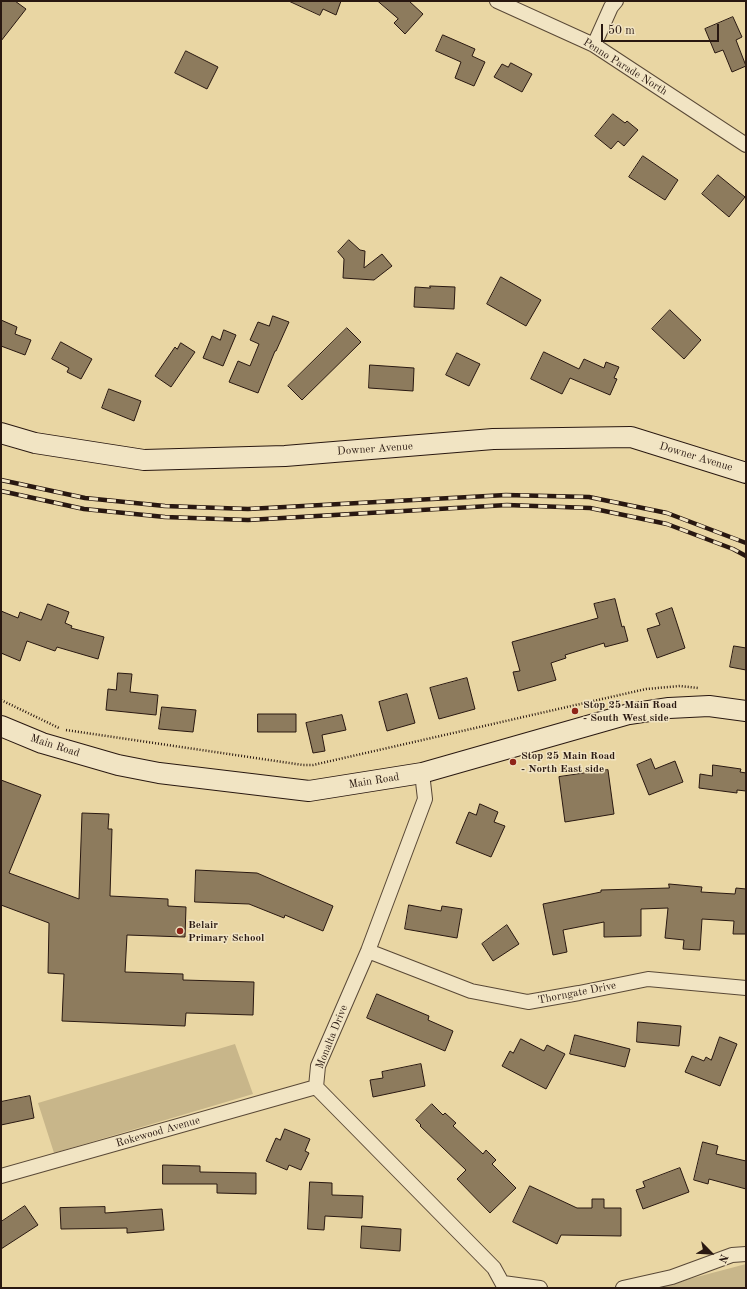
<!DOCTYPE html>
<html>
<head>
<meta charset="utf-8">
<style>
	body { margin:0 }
	#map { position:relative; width:747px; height:1289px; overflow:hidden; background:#e9d6a3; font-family:"Old Standard TT",serif }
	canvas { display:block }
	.frame { position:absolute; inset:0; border:2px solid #291811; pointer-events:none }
	.north { position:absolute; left:691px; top:1233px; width:40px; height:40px; -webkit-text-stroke:3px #f1e4c3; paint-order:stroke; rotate:114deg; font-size:11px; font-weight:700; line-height:16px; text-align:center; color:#291811 }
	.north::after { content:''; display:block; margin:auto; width:14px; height:18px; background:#291811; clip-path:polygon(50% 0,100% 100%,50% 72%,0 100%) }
	.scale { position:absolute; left:601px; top:24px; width:118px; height:18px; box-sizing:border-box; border:2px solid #291811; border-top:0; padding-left:5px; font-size:12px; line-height:14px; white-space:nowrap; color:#291811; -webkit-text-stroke:3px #f1e4c3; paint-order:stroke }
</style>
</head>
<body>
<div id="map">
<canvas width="747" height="1289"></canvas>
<div class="frame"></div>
<div class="north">N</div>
<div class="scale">50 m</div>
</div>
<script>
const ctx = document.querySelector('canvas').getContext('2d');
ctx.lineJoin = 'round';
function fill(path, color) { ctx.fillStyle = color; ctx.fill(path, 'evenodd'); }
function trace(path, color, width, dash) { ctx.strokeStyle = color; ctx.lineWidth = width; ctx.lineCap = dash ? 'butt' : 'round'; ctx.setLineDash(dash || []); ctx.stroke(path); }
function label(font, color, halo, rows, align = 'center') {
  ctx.font = font + ' "Old Standard TT",serif'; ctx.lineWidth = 3; ctx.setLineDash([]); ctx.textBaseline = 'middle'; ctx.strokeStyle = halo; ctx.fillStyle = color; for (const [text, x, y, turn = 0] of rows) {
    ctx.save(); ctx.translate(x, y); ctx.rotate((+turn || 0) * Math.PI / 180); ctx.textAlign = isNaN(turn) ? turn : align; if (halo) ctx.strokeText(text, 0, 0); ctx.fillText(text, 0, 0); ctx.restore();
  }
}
fill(new Path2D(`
	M 235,1044 L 253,1094 L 54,1153 L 38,1103 Z
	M 746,1264 L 746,1288 L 655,1288 Z`), '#c8b68a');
const building = new Path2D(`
	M 1,1 L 15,1 L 26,9 L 1,41 Z
	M 289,1 L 341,1 L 336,15 L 323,9 L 320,15 Z
	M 378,1 L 409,1 L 423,14 L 405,34 L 394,23 L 398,19 Z
	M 733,17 L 742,37 L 736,40 L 746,66 L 732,72 L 723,50 L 715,53 L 705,29 Z
	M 443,35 L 475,49 L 472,56 L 485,62 L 474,86 L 455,78 L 461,62 L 436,51 Z
	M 186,51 L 218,67 L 207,89 L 175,73 Z
	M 511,63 L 532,74 L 522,92 L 494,77 L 502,64 L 508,67 Z
	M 613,114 L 625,123 L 627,121 L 638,130 L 624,146 L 618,141 L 611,149 L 595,136 Z
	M 643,156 L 678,180 L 665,200 L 629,177 Z
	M 718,175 L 745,197 L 729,217 L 702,194 Z
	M 349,240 L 360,250 L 365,251 L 364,268 L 382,254 L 392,266 L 374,280 L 343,278 L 344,259 L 338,252 Z
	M 501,277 L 541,300 L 526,326 L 487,304 Z
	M 430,286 L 455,287 L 454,309 L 414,307 L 415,287 L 430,288 Z
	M 670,310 L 701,340 L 684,359 L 652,329 Z
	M 273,316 L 289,322 L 276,351 L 275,351 L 258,393 L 229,382 L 238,361 L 250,366 L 259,344 L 250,340 L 258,322 L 269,326 Z
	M 1,320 L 17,327 L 15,334 L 31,340 L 25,355 L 1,346 Z
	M 347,328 L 361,342 L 302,400 L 288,386 Z
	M 224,330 L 236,335 L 223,366 L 203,358 L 212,336 L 220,340 Z
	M 61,342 L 92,359 L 81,379 L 67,372 L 69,368 L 52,359 Z
	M 181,343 L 195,352 L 171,387 L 155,376 L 175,347 L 177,349 Z
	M 544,352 L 579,369 L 584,359 L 604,368 L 606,362 L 619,367 L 614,378 L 617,379 L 610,395 L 570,378 L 562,394 L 531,379 Z
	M 457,353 L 480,364 L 469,386 L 446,375 Z
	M 370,365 L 414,368 L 413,391 L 369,388 Z
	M 109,389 L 141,401 L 134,421 L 102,408 Z
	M 615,599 L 622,627 L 624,626 L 628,641 L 605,647 L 604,643 L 565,655 L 566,658 L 551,663 L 556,680 L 518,691 L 513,672 L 520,671 L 512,642 L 598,618 L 594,604 Z
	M 48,604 L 69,612 L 65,623 L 72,626 L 71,628 L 104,637 L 98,659 L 57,647 L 55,651 L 27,641 L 20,661 L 1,653 L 1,611 L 18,618 L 20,612 L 41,620 Z
	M 672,608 L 685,648 L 657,658 L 647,629 L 660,625 L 656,614 Z
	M 734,646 L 746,648 L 746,670 L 730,667 Z
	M 118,673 L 132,674 L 130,692 L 158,695 L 156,715 L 106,710 L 108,689 L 116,690 Z
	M 467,678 L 475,709 L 439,719 L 430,688 Z
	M 407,694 L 415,723 L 387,731 L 379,702 Z
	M 162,707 L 196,710 L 193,732 L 159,729 Z
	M 258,714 L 296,714 L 296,732 L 258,732 Z
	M 342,715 L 346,730 L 322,735 L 325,751 L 313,753 L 306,723 Z
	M 651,759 L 655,769 L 675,761 L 683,782 L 649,795 L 637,765 Z
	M 713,765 L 741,769 L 740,772 L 746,773 L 746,791 L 737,790 L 737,793 L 699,788 L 700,774 L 712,776 Z
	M 608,770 L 614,814 L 565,822 L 559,777 Z
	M 1,780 L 41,795 L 9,873 L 79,899 L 82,813 L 109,814 L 108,829 L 112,829 L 110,896 L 168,899 L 168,906 L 186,907 L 185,937 L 127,935 L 125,972 L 183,974 L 183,980 L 254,982 L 253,1015 L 186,1013 L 185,1026 L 62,1021 L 64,974 L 48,973 L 49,923 L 1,905 Z
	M 480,804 L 498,812 L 494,822 L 505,826 L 491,857 L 456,843 L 469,812 L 476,815 Z
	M 196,870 L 257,873 L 333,906 L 323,931 L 285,915 L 284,918 L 249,904 L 195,902 Z
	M 669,884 L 702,887 L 701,892 L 735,894 L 736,888 L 746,889 L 746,934 L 733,934 L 734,921 L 702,919 L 700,950 L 683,949 L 684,940 L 665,938 L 668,908 L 641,909 L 641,936 L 604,937 L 604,922 L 563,930 L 567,952 L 553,955 L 543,904 L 601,892 L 601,890 L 669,888 Z
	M 409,905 L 441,911 L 442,906 L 462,909 L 457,938 L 405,929 Z
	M 507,925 L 519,944 L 493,961 L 482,944 Z
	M 377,994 L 429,1016 L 428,1020 L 453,1031 L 445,1051 L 367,1018 Z
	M 638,1022 L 681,1026 L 679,1046 L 637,1042 Z
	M 575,1035 L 630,1049 L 625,1067 L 570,1054 Z
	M 720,1037 L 737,1044 L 720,1086 L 685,1072 L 692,1056 L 704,1061 L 706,1057 L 711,1060 Z
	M 521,1039 L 544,1051 L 547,1045 L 565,1054 L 546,1089 L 502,1066 L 510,1051 L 513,1053 Z
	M 421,1064 L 425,1086 L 373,1097 L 370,1080 L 383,1078 L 382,1072 Z
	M 30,1096 L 34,1118 L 1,1125 L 1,1102 Z
	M 432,1104 L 443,1115 L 445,1113 L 456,1123 L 453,1126 L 483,1154 L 486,1150 L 496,1160 L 492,1164 L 516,1188 L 490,1213 L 457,1179 L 466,1170 L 420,1126 L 421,1125 L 416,1120 Z
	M 285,1129 L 310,1139 L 305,1151 L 309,1153 L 301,1170 L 289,1165 L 287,1170 L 266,1161 L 276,1138 L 280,1140 Z
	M 703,1142 L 718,1146 L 716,1154 L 746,1161 L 746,1189 L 709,1179 L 708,1184 L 694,1180 Z
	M 163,1165 L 200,1166 L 200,1172 L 256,1173 L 256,1194 L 217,1193 L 217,1184 L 163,1184 Z
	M 680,1168 L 689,1192 L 643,1209 L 636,1190 L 645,1187 L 643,1182 Z
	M 310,1182 L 332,1183 L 332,1195 L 363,1196 L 362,1218 L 325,1216 L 324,1230 L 308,1229 Z
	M 530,1186 L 577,1208 L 592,1208 L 592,1199 L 604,1199 L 604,1208 L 621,1208 L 621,1236 L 561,1235 L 557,1244 L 513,1222 Z
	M 25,1206 L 38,1225 L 1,1249 L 1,1222 Z
	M 105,1207 L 105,1213 L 162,1209 L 164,1230 L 127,1233 L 127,1228 L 61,1229 L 60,1208 Z
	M 362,1226 L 401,1229 L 400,1251 L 361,1248 Z`);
fill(building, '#8d7b5d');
trace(building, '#291811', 1);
const street = new Path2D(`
	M 497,1 L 594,45 L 746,145
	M 594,45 L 611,7 L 616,1
	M 422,773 L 425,799 L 368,951 L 318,1066 L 316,1087 L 494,1268 L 505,1288
	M 368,951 L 471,991 L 528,1002 L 579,993 L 648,979 L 746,988
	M 1,1176 L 316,1087
	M 503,1283 L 540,1288
	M 623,1288 L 672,1277 L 732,1255 L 746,1254`);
const secondary = new Path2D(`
	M 1,433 L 35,443 L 144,460 L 285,456 L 493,439 L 631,437 L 746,473
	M 1,726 L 42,743 L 118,765 L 159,773 L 309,791 L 422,773 L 629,714 L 669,708 L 709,706 L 746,711`);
trace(street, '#594836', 16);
trace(secondary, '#291811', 22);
trace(new Path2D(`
	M 1,700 L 59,728
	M 66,730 L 303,765 L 313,765 L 646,689 L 680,686 L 698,688`), '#291811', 2.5, [1, 2]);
trace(street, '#f1e4c3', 14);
trace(secondary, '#f1e4c3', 20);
const rail = new Path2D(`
	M 1,480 L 85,498 L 165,506 L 248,509 L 506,495 L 589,497 L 667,513 L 746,543
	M 1,491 L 84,509 L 165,517 L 248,520 L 507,505 L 590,508 L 667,524 L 733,549 L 746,556`);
trace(rail, '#291811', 4.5);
trace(rail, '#f1e4c3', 3, [9]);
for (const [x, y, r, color] of [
	[575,711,4,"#8f2418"],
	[513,762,4,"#8f2418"],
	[180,931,4,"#8f2418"]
]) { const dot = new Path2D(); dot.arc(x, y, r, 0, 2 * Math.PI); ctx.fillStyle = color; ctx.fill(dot); trace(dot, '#f1e4c3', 1.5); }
label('11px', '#291811', '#f1e4c3', [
	["Penno Parade North",625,67,32],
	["Downer Avenue",375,449,-4],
	["Downer Avenue",696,457,17],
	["Main Road",55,746,18],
	["Main Road",374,781,-9],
	["Thorngate Drive",577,993,-11],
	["Monalta Drive",332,1037,-68],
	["Rokewood Avenue",158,1132,-16]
]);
label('bold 11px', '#291811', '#f1e4c3', [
	["Stop 25 Main Road",583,705],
	["- South West side",583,718],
	["Stop 25 Main Road",521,756],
	["- North East side",521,769],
	["Belair",188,925],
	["Primary School",188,938]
], 'left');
</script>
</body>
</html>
